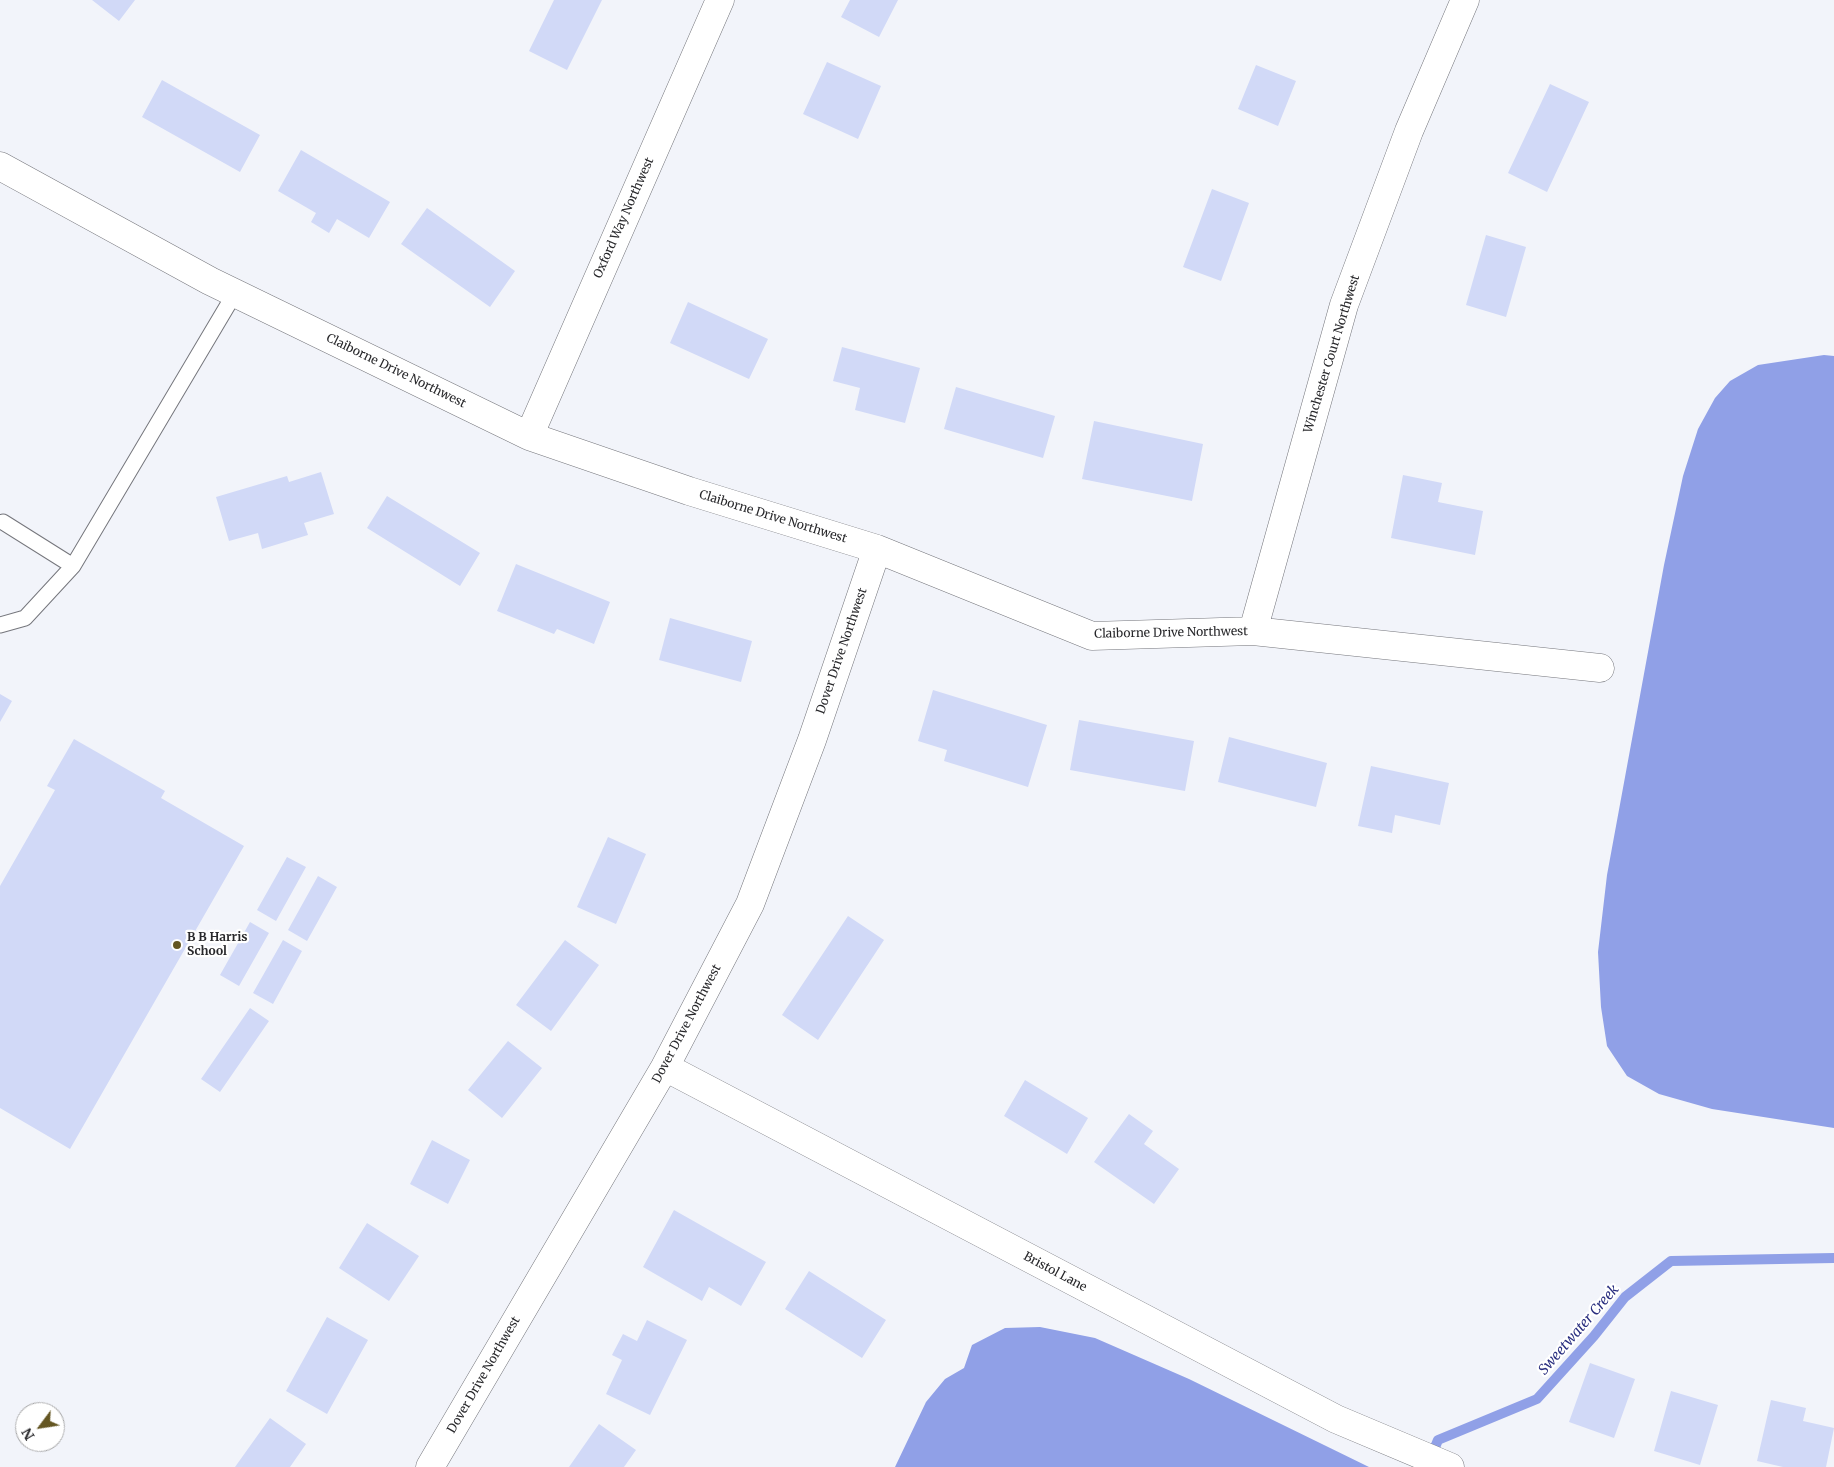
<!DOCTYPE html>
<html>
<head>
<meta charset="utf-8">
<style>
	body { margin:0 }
	#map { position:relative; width:1834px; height:1467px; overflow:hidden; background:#f2f4fa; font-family:Merriweather,serif }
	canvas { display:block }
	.north { position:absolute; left:15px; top:1402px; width:50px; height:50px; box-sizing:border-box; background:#fff; border:1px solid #a9a9aa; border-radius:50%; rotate:239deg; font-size:14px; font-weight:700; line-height:20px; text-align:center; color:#28282b }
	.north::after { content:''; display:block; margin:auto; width:18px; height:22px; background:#645622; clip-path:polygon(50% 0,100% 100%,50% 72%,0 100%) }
</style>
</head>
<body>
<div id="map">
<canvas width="1834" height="1467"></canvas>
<div class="north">N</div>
</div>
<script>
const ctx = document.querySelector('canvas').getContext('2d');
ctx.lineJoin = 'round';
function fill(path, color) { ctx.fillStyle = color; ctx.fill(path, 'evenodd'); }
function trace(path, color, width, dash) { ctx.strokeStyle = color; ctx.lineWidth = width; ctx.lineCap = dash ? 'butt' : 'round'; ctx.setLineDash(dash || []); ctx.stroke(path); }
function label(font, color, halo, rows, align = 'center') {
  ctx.font = font + ' Merriweather,serif'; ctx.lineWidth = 4.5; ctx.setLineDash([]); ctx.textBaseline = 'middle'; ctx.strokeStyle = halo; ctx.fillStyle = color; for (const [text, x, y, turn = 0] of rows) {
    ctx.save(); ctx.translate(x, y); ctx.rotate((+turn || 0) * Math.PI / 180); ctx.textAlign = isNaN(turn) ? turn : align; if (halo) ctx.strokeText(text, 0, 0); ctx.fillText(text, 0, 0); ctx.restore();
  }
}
fill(new Path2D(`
	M 1824,355 L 1834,356 L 1834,1128 L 1712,1109 L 1659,1094 L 1627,1076 L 1607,1046 L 1601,1007 L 1598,952 L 1607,875 L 1664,565 L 1683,476 L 1698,429 L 1715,398 L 1730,381 L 1758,365 Z
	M 1040,1327 L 1095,1338 L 1189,1379 L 1369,1467 L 895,1467 L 926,1402 L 945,1379 L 964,1368 L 972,1345 L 1005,1328 Z`), '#90a0e7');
trace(new Path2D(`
	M 1431,1457 L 1438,1440 L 1537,1399 L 1594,1336 L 1625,1297 L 1671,1261 L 1834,1258`), '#90a0e7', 10);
fill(new Path2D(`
	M 92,0 L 135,0 L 119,21 Z
	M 554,0 L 602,0 L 567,70 L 529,51 Z
	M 850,0 L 898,0 L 879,37 L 841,17 Z
	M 827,62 L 881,86 L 858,139 L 803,114 Z
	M 1256,65 L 1296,81 L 1278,126 L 1238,109 Z
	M 162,80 L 260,135 L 240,172 L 142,117 Z
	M 1550,84 L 1589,102 L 1547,192 L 1508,173 Z
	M 301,150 L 390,202 L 369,238 L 337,219 L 329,233 L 311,222 L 316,213 L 278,191 Z
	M 1212,189 L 1249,203 L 1221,281 L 1183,267 Z
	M 427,208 L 515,271 L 490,307 L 401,244 Z
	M 1486,235 L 1526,247 L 1506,317 L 1466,305 Z
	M 688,302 L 768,339 L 749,379 L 670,343 Z
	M 842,347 L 920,368 L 905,423 L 855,410 L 860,388 L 833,381 Z
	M 956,387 L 1055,416 L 1043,458 L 944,429 Z
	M 1094,421 L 1203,444 L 1192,501 L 1082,479 Z
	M 321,472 L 334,514 L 304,523 L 308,535 L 262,549 L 258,533 L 229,541 L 216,497 L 287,476 L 289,482 Z
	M 1403,475 L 1442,483 L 1438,502 L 1483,511 L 1475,555 L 1391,538 Z
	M 387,496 L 480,553 L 460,586 L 367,528 Z
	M 516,564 L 610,602 L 594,644 L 557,629 L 554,634 L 497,611 Z
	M 670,618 L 752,641 L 741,682 L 659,660 Z
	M 933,690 L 1047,725 L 1028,787 L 944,761 L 947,750 L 918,741 Z
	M 0,694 L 12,701 L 0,722 Z
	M 1079,720 L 1194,741 L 1185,791 L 1070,770 Z
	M 1229,737 L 1327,763 L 1316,807 L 1218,782 Z
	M 74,739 L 165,791 L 161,798 L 244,846 L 70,1149 L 0,1108 L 0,886 L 55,790 L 47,786 Z
	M 1371,766 L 1449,783 L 1440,825 L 1395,815 L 1392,833 L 1358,826 Z
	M 608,837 L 646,854 L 616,924 L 577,907 Z
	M 287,857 L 306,867 L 276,921 L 257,910 Z
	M 318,876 L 337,887 L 307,941 L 288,930 Z
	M 848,916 L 884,940 L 818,1040 L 782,1015 Z
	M 250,922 L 269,933 L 239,986 L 220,975 Z
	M 283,940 L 302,951 L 273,1004 L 253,993 Z
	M 565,940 L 599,965 L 551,1031 L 516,1005 Z
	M 250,1008 L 269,1021 L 220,1092 L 201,1079 Z
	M 508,1041 L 542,1068 L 502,1118 L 468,1090 Z
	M 1025,1080 L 1088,1118 L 1067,1154 L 1004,1116 Z
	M 1129,1114 L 1153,1131 L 1144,1144 L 1179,1169 L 1154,1204 L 1094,1162 Z
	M 432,1140 L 470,1160 L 448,1204 L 410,1184 Z
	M 674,1210 L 766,1262 L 741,1306 L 709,1287 L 702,1301 L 643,1267 Z
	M 367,1223 L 419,1256 L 389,1301 L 339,1268 Z
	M 809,1271 L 886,1320 L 862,1358 L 785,1309 Z
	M 327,1317 L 368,1340 L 327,1414 L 286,1391 Z
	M 647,1320 L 687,1340 L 650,1415 L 606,1394 L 622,1360 L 612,1355 L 623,1334 L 637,1341 Z
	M 1590,1363 L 1635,1379 L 1614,1438 L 1569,1422 Z
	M 1671,1391 L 1718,1405 L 1700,1465 L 1654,1451 Z
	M 1771,1400 L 1806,1408 L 1803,1421 L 1834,1428 L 1826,1467 L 1783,1467 L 1757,1461 Z
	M 270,1418 L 306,1444 L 290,1467 L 235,1467 Z
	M 599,1424 L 636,1450 L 624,1467 L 569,1467 Z`), '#d1d9f7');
const service = new Path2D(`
	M 3,522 L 73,566
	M 0,625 L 25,618 L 73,566 L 235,293`);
const minor = new Path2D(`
	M 0,166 L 210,281 L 529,436 L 689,491 L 877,549 L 1092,636 L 1253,631 L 1600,668
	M 529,436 L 720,0
	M 1253,631 L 1344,305 L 1409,131 L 1465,0
	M 665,1067 L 1336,1419 L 1450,1467
	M 430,1467 L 665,1067 L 750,904 L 812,740 L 877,549`);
trace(service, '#75767c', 17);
trace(minor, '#75767c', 29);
trace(service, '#fff', 15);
trace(minor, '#fff', 28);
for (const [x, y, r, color] of [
	[177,945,5,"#645622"]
]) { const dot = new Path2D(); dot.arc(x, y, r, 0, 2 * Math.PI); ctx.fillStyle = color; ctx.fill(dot); trace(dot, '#fff', 2); }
label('12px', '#28282b', '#fff', [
	["Oxford Way Northwest",624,218,-66],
	["Winchester Court Northwest",1332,354,-73],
	["Claiborne Drive Northwest",396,371,26],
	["Claiborne Drive Northwest",773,517,17],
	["Claiborne Drive Northwest",1171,633,-1],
	["Dover Drive Northwest",842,651,-71],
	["Dover Drive Northwest",687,1024,-62],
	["Bristol Lane",1055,1272,28],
	["Dover Drive Northwest",484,1375,-60]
]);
label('bold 12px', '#28282b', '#fff', [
	["B B Harris",187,938],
	["School",187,952]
], 'left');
label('italic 14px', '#292e7f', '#fff', [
	["Sweetwater Creek",1579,1330,-49]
]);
</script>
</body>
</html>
